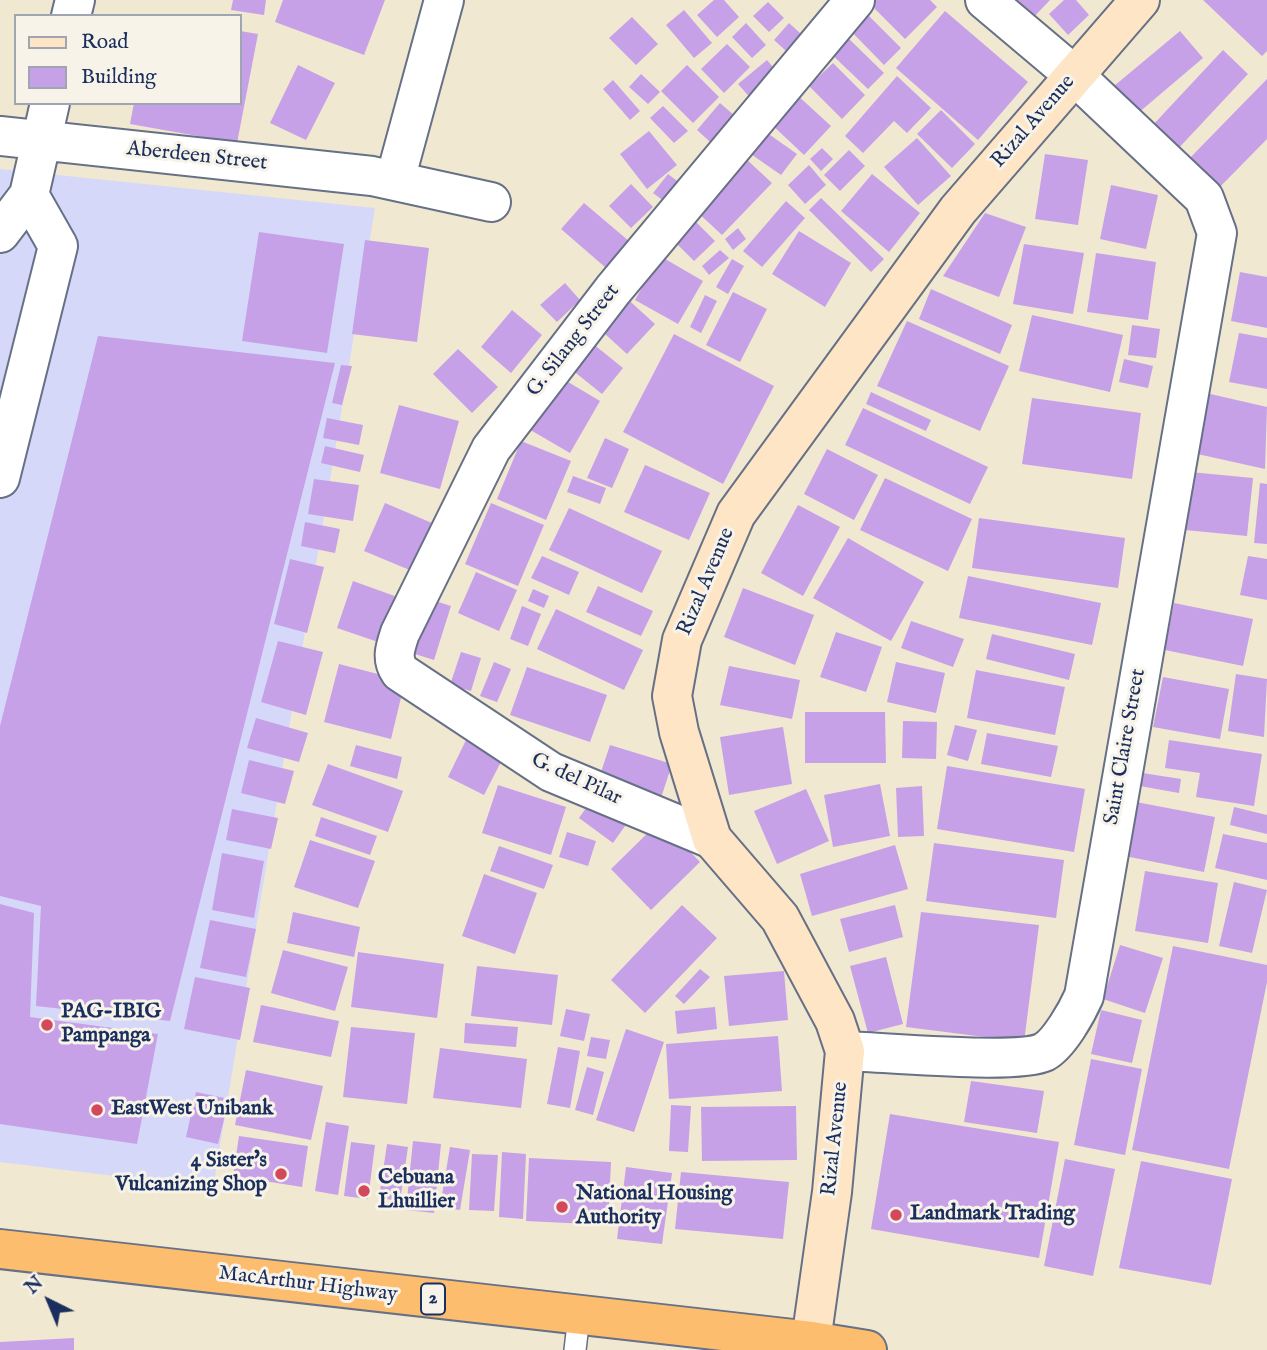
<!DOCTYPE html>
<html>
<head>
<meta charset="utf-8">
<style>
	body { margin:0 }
	#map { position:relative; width:1267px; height:1350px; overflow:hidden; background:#f0e8d0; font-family:"IM FELL English",serif }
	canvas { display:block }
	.legend { position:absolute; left:14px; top:14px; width:228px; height:91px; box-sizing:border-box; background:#f7f3e8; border:2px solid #9fa5b1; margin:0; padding:9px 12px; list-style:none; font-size:21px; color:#1b2f5e }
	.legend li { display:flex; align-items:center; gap:14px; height:35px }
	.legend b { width:35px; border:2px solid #9fa5b1 }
	.north { position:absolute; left:14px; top:1266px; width:70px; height:70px; -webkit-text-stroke:5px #f7f3e8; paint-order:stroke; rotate:317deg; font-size:19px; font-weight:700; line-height:28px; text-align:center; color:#1b2f5e }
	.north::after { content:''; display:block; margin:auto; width:24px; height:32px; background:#1b2f5e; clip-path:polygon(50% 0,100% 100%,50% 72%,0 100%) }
</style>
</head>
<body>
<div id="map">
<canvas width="1267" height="1350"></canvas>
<ul class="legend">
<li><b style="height:9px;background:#fee5c5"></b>Road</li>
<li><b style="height:19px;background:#c7a1e8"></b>Building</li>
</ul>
<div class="north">N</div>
</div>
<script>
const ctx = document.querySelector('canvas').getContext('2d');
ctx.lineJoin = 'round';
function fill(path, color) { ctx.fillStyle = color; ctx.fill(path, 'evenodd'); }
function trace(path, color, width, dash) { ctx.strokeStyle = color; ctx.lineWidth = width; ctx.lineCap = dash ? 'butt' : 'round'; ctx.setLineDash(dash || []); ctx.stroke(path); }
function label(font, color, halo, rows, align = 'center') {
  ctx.font = font + ' "IM FELL English",serif'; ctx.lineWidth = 6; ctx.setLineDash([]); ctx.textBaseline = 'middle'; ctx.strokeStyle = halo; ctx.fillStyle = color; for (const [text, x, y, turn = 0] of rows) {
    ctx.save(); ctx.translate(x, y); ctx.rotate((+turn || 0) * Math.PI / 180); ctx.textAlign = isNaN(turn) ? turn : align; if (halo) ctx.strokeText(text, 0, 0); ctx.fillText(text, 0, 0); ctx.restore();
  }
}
fill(new Path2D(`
	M 0,169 L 375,208 L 213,1188 L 0,1162 Z`), '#d6d8f9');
fill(new Path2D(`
	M 233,0 L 266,0 L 264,15 L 231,10 Z
	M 283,0 L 385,0 L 364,55 L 275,22 Z
	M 714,0 L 724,0 L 739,17 L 717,37 L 697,15 Z
	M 866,0 L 930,0 L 937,7 L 905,39 Z
	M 1009,0 L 1050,0 L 1031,20 Z
	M 1064,0 L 1076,0 L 1089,15 L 1068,35 L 1049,14 Z
	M 1203,0 L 1267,0 L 1267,51 L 1262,56 Z
	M 768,2 L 784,18 L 769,32 L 753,16 Z
	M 862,9 L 901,48 L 884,65 L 845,25 Z
	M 684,10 L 712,43 L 694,58 L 666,25 Z
	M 945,11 L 1028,82 L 978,140 L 896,68 Z
	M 632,17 L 658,44 L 636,65 L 609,38 Z
	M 746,23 L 766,45 L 752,58 L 732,37 Z
	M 789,23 L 811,43 L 796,60 L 774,40 Z
	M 240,31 L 258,34 L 237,143 L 130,124 L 134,103 L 240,103 Z
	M 1180,31 L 1203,58 L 1137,114 L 1114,86 Z
	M 844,34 L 884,73 L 868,89 L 827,50 Z
	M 727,44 L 750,67 L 724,93 L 701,69 Z
	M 1223,50 L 1248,74 L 1176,151 L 1151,127 Z
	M 767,60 L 782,78 L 754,102 L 738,84 Z
	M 833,63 L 865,95 L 842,119 L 809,86 Z
	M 298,65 L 335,83 L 306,140 L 270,123 Z
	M 687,65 L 719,97 L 693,123 L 661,91 Z
	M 641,74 L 660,92 L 648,104 L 629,87 Z
	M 897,76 L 931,108 L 907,133 L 894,121 L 863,153 L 845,136 Z
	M 1267,79 L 1267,139 L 1214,193 L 1184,164 Z
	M 613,80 L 640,111 L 630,120 L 603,89 Z
	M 795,93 L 831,126 L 804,155 L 769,122 Z
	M 720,103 L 743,123 L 719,150 L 697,130 Z
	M 663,106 L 688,131 L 674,143 L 650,118 Z
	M 941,110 L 975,144 L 952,168 L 917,134 Z
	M 763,130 L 797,154 L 781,175 L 748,152 Z
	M 649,131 L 677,165 L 647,189 L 620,154 Z
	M 917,138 L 951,176 L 918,205 L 884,167 Z
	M 822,148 L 833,159 L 821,171 L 810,159 Z
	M 849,150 L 865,166 L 840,191 L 824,175 Z
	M 1045,154 L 1088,160 L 1078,225 L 1035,219 Z
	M 744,157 L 772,183 L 722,235 L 694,209 Z
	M 809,165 L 826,185 L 805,204 L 788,185 Z
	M 668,174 L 689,190 L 673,208 L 653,193 Z
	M 872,174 L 920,213 L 889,252 L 841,211 Z
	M 631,184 L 653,207 L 631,228 L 609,206 Z
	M 1111,185 L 1158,195 L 1146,249 L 1100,239 Z
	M 821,198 L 884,259 L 871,272 L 809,210 Z
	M 786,201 L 805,218 L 762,267 L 743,251 Z
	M 584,203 L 636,247 L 613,274 L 561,229 Z
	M 985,213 L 1026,227 L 999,297 L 943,276 Z
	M 693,219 L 715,241 L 694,261 L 672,239 Z
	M 738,228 L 746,239 L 733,250 L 725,239 Z
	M 799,231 L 851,263 L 825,307 L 772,274 Z
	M 259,232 L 344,244 L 327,353 L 242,341 Z
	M 365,240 L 429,248 L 417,342 L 352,334 Z
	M 1024,244 L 1084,253 L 1073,314 L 1013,304 Z
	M 720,250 L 729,258 L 709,275 L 702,266 Z
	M 1096,253 L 1156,262 L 1148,320 L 1087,312 Z
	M 660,256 L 703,281 L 678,324 L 635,300 Z
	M 732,259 L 744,266 L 728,294 L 716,287 Z
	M 1240,272 L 1267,277 L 1267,328 L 1231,321 Z
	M 565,283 L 580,300 L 557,322 L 540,305 Z
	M 931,289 L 1012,325 L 1000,354 L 919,319 Z
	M 733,292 L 767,309 L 740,362 L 706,345 Z
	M 622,294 L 655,324 L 627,354 L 594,324 Z
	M 705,295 L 717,301 L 701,333 L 690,327 Z
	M 512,310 L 542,335 L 511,373 L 481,347 Z
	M 1032,315 L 1123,335 L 1110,392 L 1019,371 Z
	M 907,321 L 1009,366 L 980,431 L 877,386 Z
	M 1132,325 L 1160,329 L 1156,358 L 1128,355 Z
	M 1239,333 L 1267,338 L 1267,389 L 1229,382 Z
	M 674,334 L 774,386 L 723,484 L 623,432 Z
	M 98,336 L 335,363 L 170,1021 L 36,1006 L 41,906 L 0,896 L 0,726 Z
	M 587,339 L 623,368 L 602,394 L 566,365 Z
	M 458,349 L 498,387 L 472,413 L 433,374 Z
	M 1124,359 L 1153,366 L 1148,388 L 1119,382 Z
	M 341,365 L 352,366 L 342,405 L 332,403 Z
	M 558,376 L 600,401 L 570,453 L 527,428 Z
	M 871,392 L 931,420 L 926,431 L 866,404 Z
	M 1206,393 L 1267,407 L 1265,469 L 1193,453 Z
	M 1032,398 L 1141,413 L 1132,479 L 1022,464 Z
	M 399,405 L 459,421 L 440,489 L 380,473 Z
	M 863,408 L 988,467 L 970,504 L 845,445 Z
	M 327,418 L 363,425 L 359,445 L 323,438 Z
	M 605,438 L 629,449 L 612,488 L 587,478 Z
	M 521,441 L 571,461 L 546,520 L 497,499 Z
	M 325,446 L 364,455 L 360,472 L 321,463 Z
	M 827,449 L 878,475 L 854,520 L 804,494 Z
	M 645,465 L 710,493 L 689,540 L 624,512 Z
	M 1190,472 L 1253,478 L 1247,536 L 1185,530 Z
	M 573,476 L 606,488 L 600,504 L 567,492 Z
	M 885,478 L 972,519 L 948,571 L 860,530 Z
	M 314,479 L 359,485 L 353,521 L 308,514 Z
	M 1260,483 L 1267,484 L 1267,544 L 1254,543 Z
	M 385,503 L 432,523 L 412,571 L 364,551 Z
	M 491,503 L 544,525 L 518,586 L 465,564 Z
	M 798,505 L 840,527 L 803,596 L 761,573 Z
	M 569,508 L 662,551 L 642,593 L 549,550 Z
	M 979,518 L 1125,538 L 1118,588 L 972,568 Z
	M 305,522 L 340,529 L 335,553 L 301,546 Z
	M 848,538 L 924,582 L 891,641 L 813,598 Z
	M 542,556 L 579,572 L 569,595 L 531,578 Z
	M 1248,556 L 1267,559 L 1267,600 L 1240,595 Z
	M 290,559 L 324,567 L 307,633 L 274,624 Z
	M 476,572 L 517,590 L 499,631 L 458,613 Z
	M 968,576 L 1101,603 L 1092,645 L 959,618 Z
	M 353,581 L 403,599 L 387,645 L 337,628 Z
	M 598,586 L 653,611 L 641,636 L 586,612 Z
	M 743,588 L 814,615 L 795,665 L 724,637 Z
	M 533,589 L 549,596 L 544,608 L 528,601 Z
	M 432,600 L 451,606 L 434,660 L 415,654 Z
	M 1174,603 L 1253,619 L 1243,666 L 1165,650 Z
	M 522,606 L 541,614 L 528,646 L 510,639 Z
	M 556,609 L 643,650 L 624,690 L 537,649 Z
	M 911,621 L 964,639 L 953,667 L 901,648 Z
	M 836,632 L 882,647 L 866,692 L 820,677 Z
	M 992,634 L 1075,654 L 1069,680 L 986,659 Z
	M 278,641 L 323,652 L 306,715 L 261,702 Z
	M 461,652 L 481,658 L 471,691 L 450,685 Z
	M 494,662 L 511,669 L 497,702 L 480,696 Z
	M 896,662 L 945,673 L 936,713 L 887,702 Z
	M 339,664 L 405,681 L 391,739 L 324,722 Z
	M 729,666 L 800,680 L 792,719 L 720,705 Z
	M 527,667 L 607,695 L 590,742 L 510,715 Z
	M 976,670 L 1065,687 L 1055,735 L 967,718 Z
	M 1236,674 L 1267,679 L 1264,737 L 1228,731 Z
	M 1163,677 L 1229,689 L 1220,739 L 1153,727 Z
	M 805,712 L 885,712 L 886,763 L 805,763 Z
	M 256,718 L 308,733 L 299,762 L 247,748 Z
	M 903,721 L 937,722 L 936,759 L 902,758 Z
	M 955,725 L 977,730 L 968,761 L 947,755 Z
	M 783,727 L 792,784 L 729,795 L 720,737 Z
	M 987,733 L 1058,746 L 1051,777 L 981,764 Z
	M 468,736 L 505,754 L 484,795 L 448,777 Z
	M 1169,740 L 1262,754 L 1254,806 L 1196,797 L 1200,773 L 1165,768 Z
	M 356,745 L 402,757 L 397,779 L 350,766 Z
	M 610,745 L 672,764 L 660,801 L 598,781 Z
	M 249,760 L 294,771 L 285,804 L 241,793 Z
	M 328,764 L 403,791 L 388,832 L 312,805 Z
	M 947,766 L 1085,789 L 1074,852 L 937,829 Z
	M 1136,772 L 1181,779 L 1179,793 L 1134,785 Z
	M 880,784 L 890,836 L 833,847 L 824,795 Z
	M 498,785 L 566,807 L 551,855 L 482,833 Z
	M 922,786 L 924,836 L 898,837 L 896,788 Z
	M 806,789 L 829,841 L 777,864 L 754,811 Z
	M 595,795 L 630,819 L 613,843 L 579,818 Z
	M 1136,802 L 1215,817 L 1204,872 L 1125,856 Z
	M 1234,807 L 1267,815 L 1267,834 L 1230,825 Z
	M 232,809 L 278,818 L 271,849 L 226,840 Z
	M 321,817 L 377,836 L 370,855 L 315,836 Z
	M 660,821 L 700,862 L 651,910 L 611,869 Z
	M 567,832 L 596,841 L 588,866 L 559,857 Z
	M 1223,834 L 1267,843 L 1267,880 L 1215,868 Z
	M 310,840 L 375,861 L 358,908 L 294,887 Z
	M 934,843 L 1064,860 L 1056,918 L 926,901 Z
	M 895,845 L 908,889 L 812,916 L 800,874 Z
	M 499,846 L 553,865 L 544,889 L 490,871 Z
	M 222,853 L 264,861 L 254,918 L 212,910 Z
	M 1145,871 L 1218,883 L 1208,943 L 1135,931 Z
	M 484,874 L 537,893 L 515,954 L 462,936 Z
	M 1234,882 L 1267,890 L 1252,953 L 1219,946 Z
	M 0,904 L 34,913 L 30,1017 L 158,1034 L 137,1144 L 0,1124 Z
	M 682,905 L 717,938 L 645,1013 L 611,980 Z
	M 895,905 L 903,937 L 849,952 L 840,919 Z
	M 293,912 L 360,927 L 354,957 L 287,943 Z
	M 921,912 L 1039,925 L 1024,1042 L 906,1027 Z
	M 210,920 L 256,929 L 246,977 L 200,968 Z
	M 1120,945 L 1163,958 L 1145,1013 L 1103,999 Z
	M 1173,946 L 1267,965 L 1267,982 L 1229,1169 L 1132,1150 Z
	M 283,950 L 348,967 L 335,1011 L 271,993 Z
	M 358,952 L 444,964 L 437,1018 L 351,1007 Z
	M 886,957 L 903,1024 L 868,1033 L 850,966 Z
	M 477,966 L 558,975 L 552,1025 L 471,1016 Z
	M 700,969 L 710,977 L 684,1004 L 675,996 Z
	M 784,971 L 788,1020 L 729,1026 L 724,976 Z
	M 195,977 L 250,988 L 240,1040 L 184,1029 Z
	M 261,1005 L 339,1021 L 331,1057 L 253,1042 Z
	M 715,1007 L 717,1029 L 677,1034 L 675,1011 Z
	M 566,1009 L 590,1014 L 584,1041 L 560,1036 Z
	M 1101,1010 L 1142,1020 L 1132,1063 L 1091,1054 Z
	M 465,1023 L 518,1027 L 516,1047 L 464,1043 Z
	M 351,1027 L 415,1033 L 407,1104 L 343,1097 Z
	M 626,1029 L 664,1042 L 634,1132 L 596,1120 Z
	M 778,1036 L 782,1091 L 669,1099 L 666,1044 Z
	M 591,1037 L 610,1040 L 606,1059 L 587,1056 Z
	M 558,1047 L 580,1051 L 570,1108 L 547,1104 Z
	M 440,1048 L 527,1059 L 521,1108 L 433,1098 Z
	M 1091,1059 L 1142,1069 L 1125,1155 L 1074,1145 Z
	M 587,1067 L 604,1072 L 593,1115 L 575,1110 Z
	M 246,1070 L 323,1086 L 311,1140 L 235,1125 Z
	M 971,1081 L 1044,1091 L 1037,1133 L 964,1122 Z
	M 196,1092 L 229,1099 L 218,1144 L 186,1137 Z
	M 671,1105 L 691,1106 L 688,1152 L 669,1151 Z
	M 796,1106 L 797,1160 L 702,1161 L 701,1107 Z
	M 890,1114 L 1059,1142 L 1039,1258 L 871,1229 Z
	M 326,1122 L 349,1126 L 338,1195 L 315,1191 Z
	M 239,1136 L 308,1146 L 302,1187 L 233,1176 Z
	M 413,1141 L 441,1144 L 434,1213 L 406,1210 Z
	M 351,1142 L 375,1145 L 368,1199 L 344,1196 Z
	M 387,1144 L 408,1147 L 400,1201 L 379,1198 Z
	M 450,1147 L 470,1150 L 460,1210 L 440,1207 Z
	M 502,1152 L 526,1154 L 523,1219 L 499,1217 Z
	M 472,1154 L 498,1155 L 494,1211 L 469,1210 Z
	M 529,1158 L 611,1162 L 608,1225 L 526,1221 Z
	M 1065,1159 L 1115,1169 L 1093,1276 L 1044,1266 Z
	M 1141,1161 L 1232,1179 L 1211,1285 L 1119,1268 Z
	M 626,1167 L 672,1173 L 662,1244 L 617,1239 Z
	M 681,1172 L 789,1182 L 783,1239 L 675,1229 Z
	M 74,1338 L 74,1350 L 0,1350 L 0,1342 Z`), '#c7a1e8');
const lane = new Path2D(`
	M 575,1350 L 579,1316`);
const street = new Path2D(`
	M 71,16 L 75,0
	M 0,136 L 372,176 L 491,202
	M 395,180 L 444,0
	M 0,233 L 29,195 L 50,103
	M 0,478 L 58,246 L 29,195
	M 712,839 L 551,772 L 400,672 C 391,659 395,648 400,633 L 491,449 L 613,290 L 855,0
	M 845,1051 C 882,1052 1017,1065 1044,1052 C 1059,1044 1077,1012 1084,996 L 1217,233 L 1204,198 L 1074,75 L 985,0`);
const secondary = new Path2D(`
	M 811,1341 L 832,1192 L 845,1051 L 835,1021 L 780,918 L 712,839 L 679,732 L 672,696 L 682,640 L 736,514 L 958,210 L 1140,0`);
const highway = new Path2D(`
	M 0,1249 L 811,1341 L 867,1350`);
trace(lane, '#667086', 24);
trace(street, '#667086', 42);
trace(secondary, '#667086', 42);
trace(highway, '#667086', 42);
trace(lane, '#fff', 21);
trace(street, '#fff', 38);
trace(secondary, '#fee5c5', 38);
trace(highway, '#fcbd6f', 38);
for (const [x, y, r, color] of [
	[47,1025,7,"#d1495b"],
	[97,1110,7,"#d1495b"],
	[281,1174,7,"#d1495b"],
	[364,1191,7,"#d1495b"],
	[562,1207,7,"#d1495b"],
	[896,1215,7,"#d1495b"]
]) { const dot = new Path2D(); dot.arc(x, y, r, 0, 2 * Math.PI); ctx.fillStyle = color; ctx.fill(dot); trace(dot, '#f7f3e8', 2.5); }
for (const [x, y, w] of [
	[433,1299,24]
]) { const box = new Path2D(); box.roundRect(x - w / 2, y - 15.5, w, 31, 5); ctx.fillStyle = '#f7f3e8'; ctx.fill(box); trace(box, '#1b2f5e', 2); }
label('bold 19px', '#1b2f5e', null, [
	["2",433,1299]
]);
label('21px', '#1b2f5e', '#f7f3e8', [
	["Rizal Avenue",1034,122,-49],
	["Aberdeen Street",197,157,6],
	["G. Silang Street",574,341,-52],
	["Rizal Avenue",707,582,-67],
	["Saint Claire Street",1126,747,-80],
	["G. del Pilar",576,780,25],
	["Rizal Avenue",836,1139,-84],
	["MacArthur Highway",308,1285,7]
]);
label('bold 21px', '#1b2f5e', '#f7f3e8', [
	["PAG-IBIG",61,1013],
	["Pampanga",61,1037],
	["EastWest Unibank",111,1110],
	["4 Sister's",267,1162,"right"],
	["Vulcanizing Shop",267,1186,"right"],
	["Cebuana",378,1179],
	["Lhuillier",378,1203],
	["National Housing",576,1195],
	["Authority",576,1219],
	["Landmark Trading",910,1215]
], 'left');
</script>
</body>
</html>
